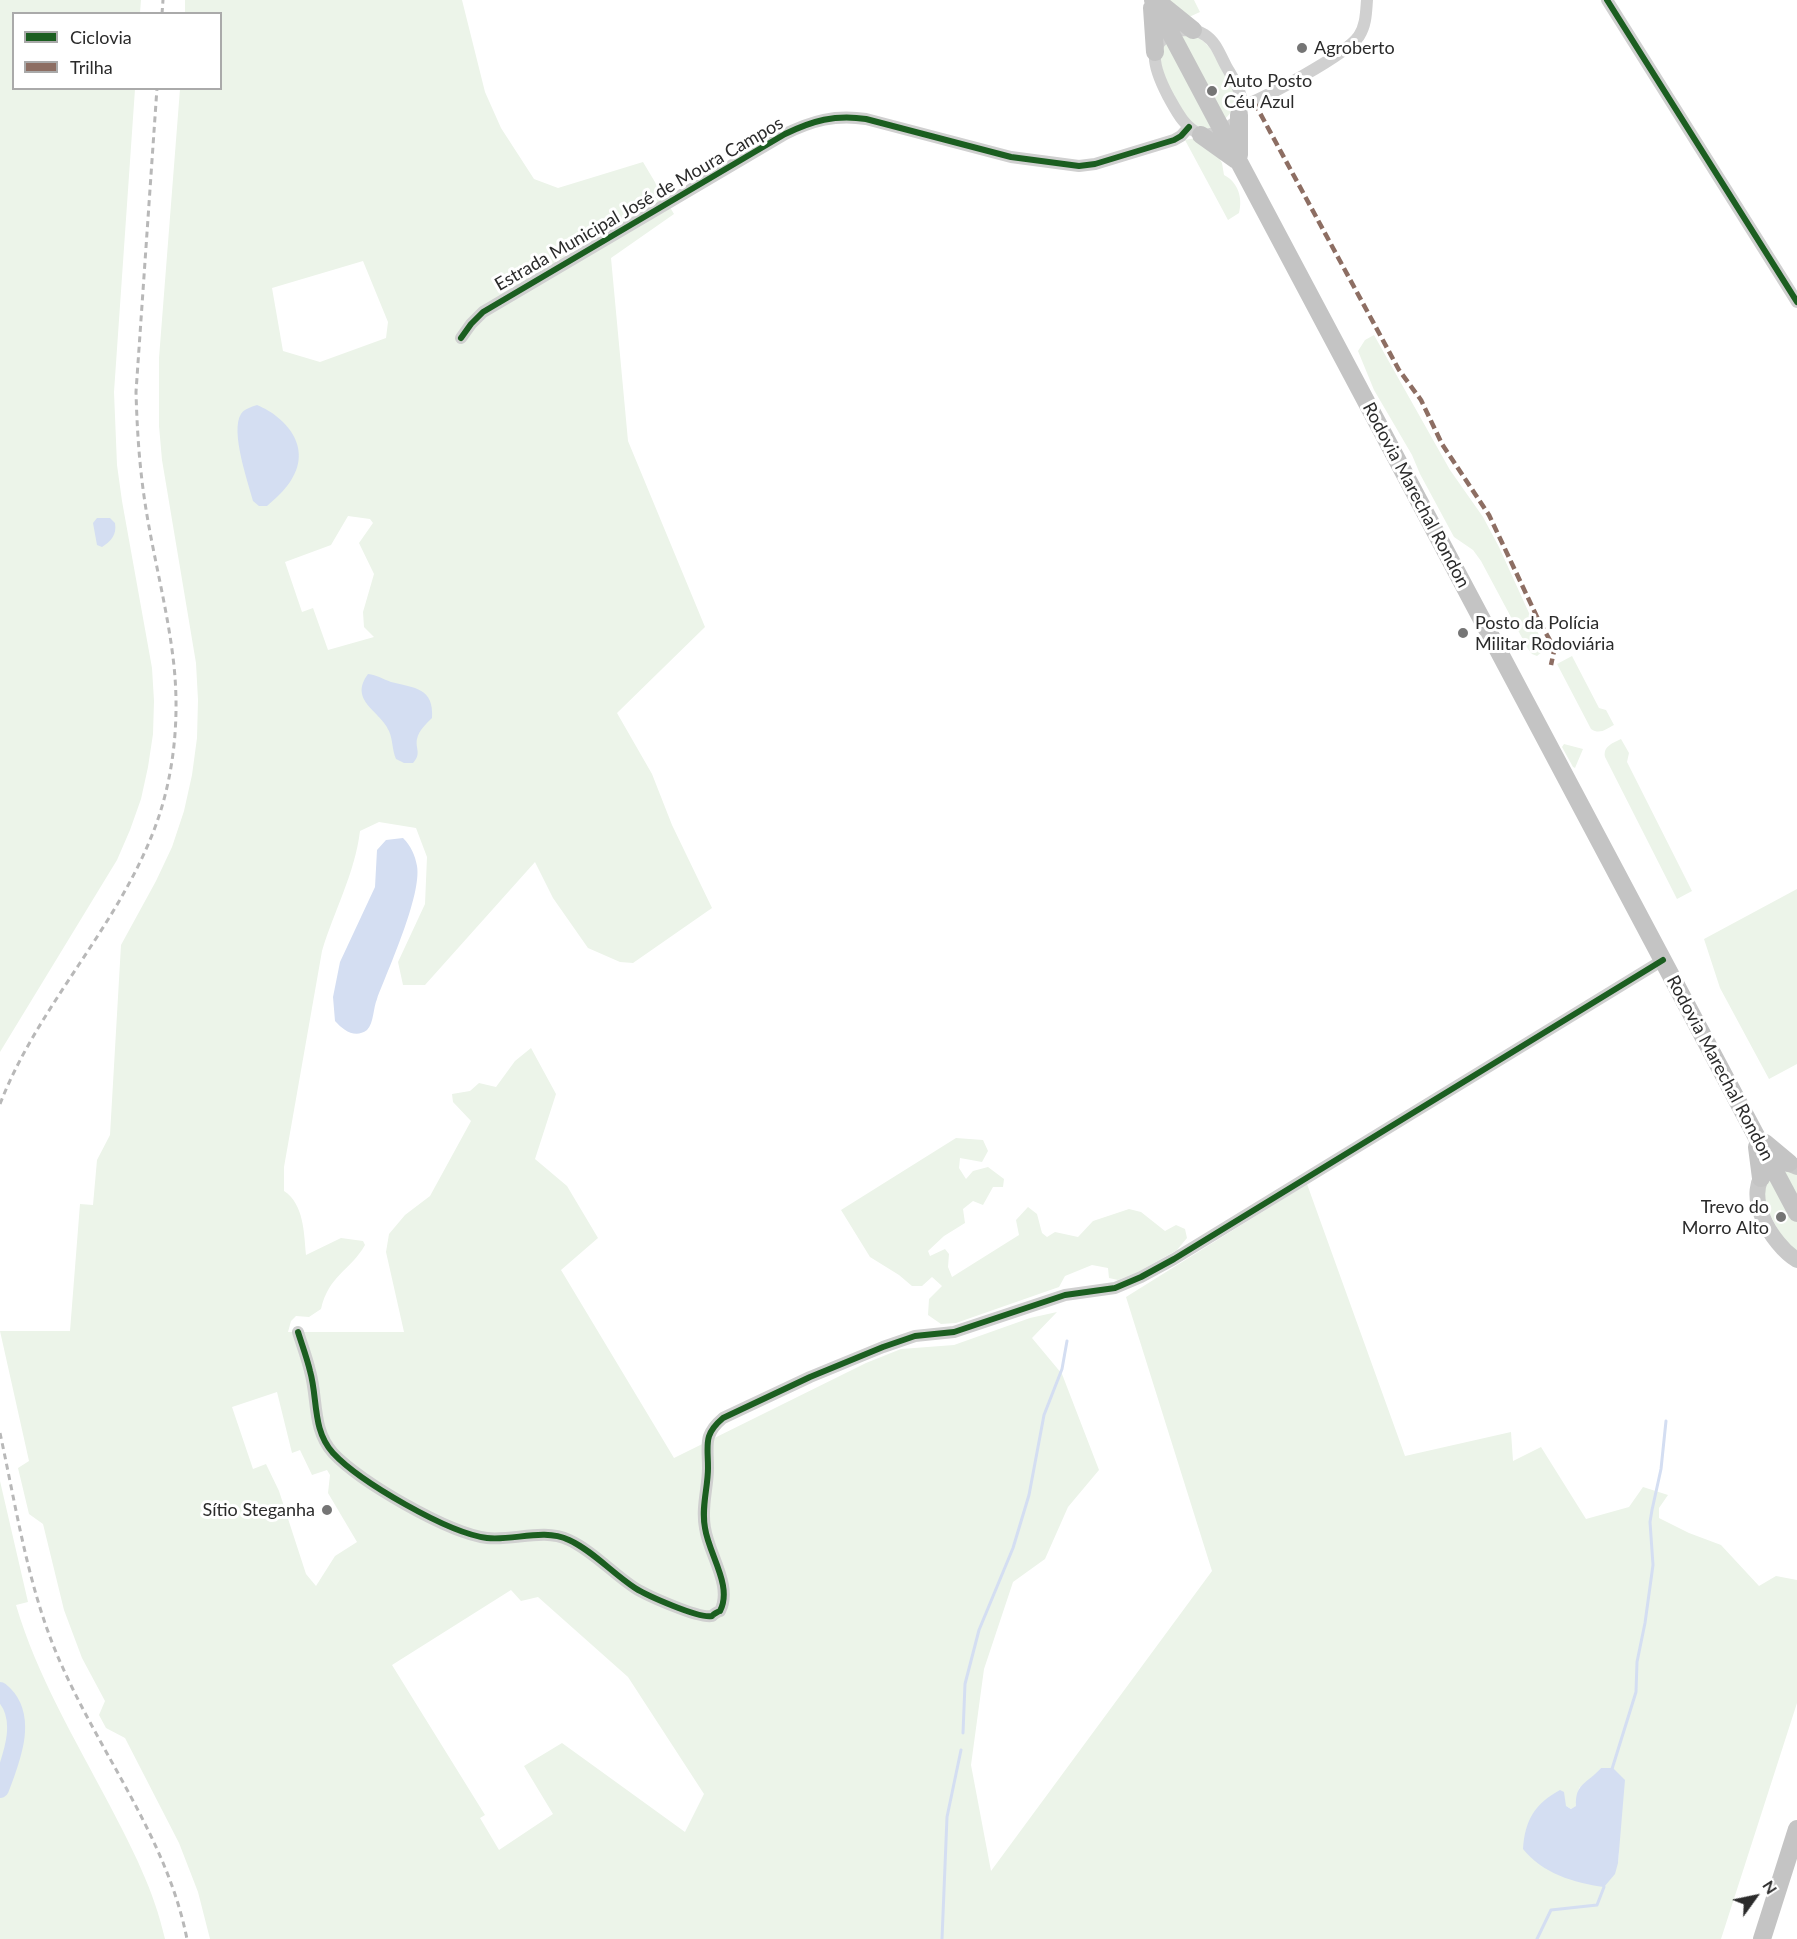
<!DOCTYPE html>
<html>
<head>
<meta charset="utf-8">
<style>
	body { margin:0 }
	#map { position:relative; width:1797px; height:1939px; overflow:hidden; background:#fff; font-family:Lato,sans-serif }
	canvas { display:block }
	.legend { position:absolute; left:12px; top:12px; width:210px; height:78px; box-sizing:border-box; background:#fff; border:2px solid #aaa; margin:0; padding:8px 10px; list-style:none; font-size:18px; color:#2b2b2b }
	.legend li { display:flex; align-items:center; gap:12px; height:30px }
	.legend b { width:30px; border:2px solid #aaa }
	.north { position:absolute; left:1725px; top:1867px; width:60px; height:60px; -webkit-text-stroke:4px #fff; paint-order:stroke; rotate:57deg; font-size:16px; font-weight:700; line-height:24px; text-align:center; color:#2b2b2b }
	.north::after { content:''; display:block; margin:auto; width:21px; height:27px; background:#2b2b2b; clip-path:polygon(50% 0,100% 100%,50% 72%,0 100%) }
</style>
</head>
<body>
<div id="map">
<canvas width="1797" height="1939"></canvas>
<ul class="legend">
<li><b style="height:8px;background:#1b5e20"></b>Ciclovia</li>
<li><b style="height:8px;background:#8d6e63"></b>Trilha</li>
</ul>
<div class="north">N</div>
</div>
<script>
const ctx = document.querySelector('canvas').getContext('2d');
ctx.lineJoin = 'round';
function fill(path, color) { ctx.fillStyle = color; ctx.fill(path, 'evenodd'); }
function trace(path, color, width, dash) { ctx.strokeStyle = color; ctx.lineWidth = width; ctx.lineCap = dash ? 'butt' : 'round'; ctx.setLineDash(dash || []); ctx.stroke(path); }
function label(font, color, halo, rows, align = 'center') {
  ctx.font = font + ' Lato,sans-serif'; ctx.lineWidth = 6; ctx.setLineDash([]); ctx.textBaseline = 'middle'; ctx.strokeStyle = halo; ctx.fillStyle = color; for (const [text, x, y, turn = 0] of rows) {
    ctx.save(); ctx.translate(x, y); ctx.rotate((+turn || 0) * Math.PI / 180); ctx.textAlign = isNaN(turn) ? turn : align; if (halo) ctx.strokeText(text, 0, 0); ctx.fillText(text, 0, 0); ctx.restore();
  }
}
fill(new Path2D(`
	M 0,0 L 141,0 L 140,13 L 14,14 L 14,88 L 135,89 L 114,392 L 117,465 L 122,501 L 152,668 L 154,701 L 153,734 L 148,767 L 141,799 L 130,830 L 117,860 L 0,1052 Z
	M 185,0 L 462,0 L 485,92 L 501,128 L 534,179 L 558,188 L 643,162 L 674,214 L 611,258 L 628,441 L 705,627 L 617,713 L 652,774 L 672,825 L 712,908 L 633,963 L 620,962 L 588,948 L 553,898 L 535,862 L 425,985 L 403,985 L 398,962 L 425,904 L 427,857 L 416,828 L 379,822 L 360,831 C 355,873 334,911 322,951 L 284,1167 L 284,1191 C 304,1204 304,1233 306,1255 L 341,1238 L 363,1241 L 365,1245 C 350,1271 329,1275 321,1309 L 309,1317 L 296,1316 L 291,1321 L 288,1332 L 404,1332 L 386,1252 L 389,1234 L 405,1215 L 430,1196 L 471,1121 L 453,1102 L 452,1094 L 470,1091 L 479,1083 L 496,1087 L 515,1061 L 531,1048 L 556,1094 L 535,1159 L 567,1186 L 598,1238 L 561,1270 L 674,1458 L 866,1363 L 901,1349 L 954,1345 L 1030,1318 L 1057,1312 L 1032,1338 L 1062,1374 L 1099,1470 L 1068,1507 L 1045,1559 L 1013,1582 L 984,1669 L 971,1765 L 991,1871 L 1212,1571 L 1126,1297 L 1307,1184 L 1405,1456 L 1511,1432 L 1513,1461 L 1541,1447 L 1586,1519 L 1629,1507 L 1643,1487 L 1668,1495 L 1659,1508 L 1659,1518 L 1689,1533 L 1721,1545 L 1759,1586 L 1776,1576 L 1797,1580 L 1797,1703 L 1721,1939 L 210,1939 L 198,1892 L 179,1843 L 125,1738 L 106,1728 L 99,1715 L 105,1701 L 82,1658 L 64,1610 L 43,1524 L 29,1514 L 18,1468 L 29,1461 L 0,1331 L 70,1331 L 80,1204 L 93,1205 L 97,1160 L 110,1135 L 121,945 L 156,881 L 172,847 L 184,811 L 192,775 L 197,738 L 198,700 L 196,663 L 162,460 L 159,426 L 159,358 L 180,89 L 220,88 L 220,14 L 185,13 ZM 363,261 L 388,322 L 386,338 L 320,362 L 283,351 L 272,288 ZM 348,516 L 370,519 L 373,523 L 359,543 L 374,574 L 363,612 L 364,627 L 374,637 L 328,650 L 313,608 L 302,612 L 285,562 L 331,545 ZM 277,1392 L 292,1453 L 300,1450 L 312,1475 L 327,1470 L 330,1475 L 328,1493 L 357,1542 L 335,1556 L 316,1586 L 306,1574 L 279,1491 L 266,1464 L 253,1469 L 232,1407 ZM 511,1590 L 521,1601 L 538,1597 L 628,1677 L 704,1794 L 685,1832 L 562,1743 L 524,1766 L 553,1814 L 499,1850 L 480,1818 L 485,1815 L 392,1665 ZM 1601,1768 L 1619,1849 L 1618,1863 L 1566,1806 L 1571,1809 L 1577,1806 L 1579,1788 L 1593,1778 Z
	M 1167,0 L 1194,0 L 1200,12 L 1189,17 Z
	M 1183,34 C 1206,35 1212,51 1222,69 C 1226,77 1232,86 1234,94 C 1238,113 1220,125 1205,130 L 1187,121 L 1158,66 L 1164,44 Z
	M 1196,138 L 1214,150 L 1222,163 L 1224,175 C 1238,182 1243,198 1239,213 L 1228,220 L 1185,140 Z
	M 1374,335 L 1450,470 L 1483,517 L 1499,547 L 1544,646 L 1542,652 L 1537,656 L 1532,654 L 1528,649 L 1481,561 L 1473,550 L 1454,537 L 1420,474 L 1412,455 L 1374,390 L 1358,351 L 1365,340 Z
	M 1572,656 L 1599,708 L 1606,710 L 1614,725 C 1606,729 1600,735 1591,729 L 1557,664 Z
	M 1621,739 L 1629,753 L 1627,762 L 1692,891 L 1677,899 L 1605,757 C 1603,746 1613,743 1621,739 Z
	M 1564,744 L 1583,749 L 1575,768 L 1573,767 L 1562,747 Z
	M 1797,889 L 1797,1064 L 1769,1079 L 1720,988 L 1704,939 Z
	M 956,1138 L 983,1140 L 988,1151 L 982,1162 L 960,1158 L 959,1168 L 966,1179 L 973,1171 L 988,1167 L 1004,1179 L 1003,1187 L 993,1187 L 983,1205 L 973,1201 L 963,1209 L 965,1223 L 944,1236 L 928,1251 L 930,1256 L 945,1249 L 949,1254 L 948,1267 L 952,1277 L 1019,1235 L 1016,1220 L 1028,1207 L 1037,1214 L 1042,1233 L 1047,1237 L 1055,1232 L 1078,1237 L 1093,1221 L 1129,1209 L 1141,1212 L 1165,1231 L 1176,1225 L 1185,1229 L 1187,1238 L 1177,1250 L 1138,1272 L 1118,1280 L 1109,1278 L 1108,1268 L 1092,1265 L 1065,1276 L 1059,1287 L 956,1323 L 941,1324 L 928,1315 L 929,1299 L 942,1286 L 932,1277 L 922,1286 L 912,1286 L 899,1275 L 870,1257 L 841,1210 Z
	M 1797,1170 L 1797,1256 L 1790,1252 L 1760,1196 L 1772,1171 Z
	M 0,1481 L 28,1602 L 16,1605 C 37,1676 75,1739 109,1804 C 132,1848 154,1890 165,1939 L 0,1939 Z`), '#ecf4e9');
fill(new Path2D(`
	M 257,405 C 288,418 313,449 290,482 C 284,491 275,499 267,506 L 259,506 L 253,501 C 248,482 230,431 241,414 C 244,409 251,407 257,405 Z
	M 97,518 L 110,518 L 115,523 C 117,535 111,541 102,547 L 97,545 L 93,523 Z
	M 368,674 C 377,675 383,679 391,682 C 415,688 434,688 432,718 C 426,724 419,730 417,739 C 415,749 422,753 413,763 L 404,763 L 396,759 C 392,750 393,740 389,731 C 381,711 348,701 368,674 Z
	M 403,838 C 411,846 415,855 417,866 C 422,895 388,970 377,999 C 373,1008 374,1023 367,1030 C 355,1039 343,1030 335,1021 L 333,997 L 340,962 L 375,887 L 377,850 L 386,840 Z
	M 1601,1768 L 1613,1768 L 1625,1780 L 1618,1863 L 1615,1874 L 1604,1887 C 1574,1883 1542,1873 1523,1849 C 1525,1821 1534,1804 1560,1790 L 1564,1792 L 1566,1806 L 1571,1809 L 1576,1806 C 1575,1783 1587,1784 1601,1768 Z`), '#d4def2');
trace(new Path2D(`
	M 963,1733 L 965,1684 L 979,1630 L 1013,1548 L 1029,1495 L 1044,1415 L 1062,1369 L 1067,1341
	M 1612,1769 L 1636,1692 L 1637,1662 L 1645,1623 L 1653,1565 L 1650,1522 L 1652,1510 L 1661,1469 L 1666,1421
	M 942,1939 L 947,1817 L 961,1750
	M 1537,1939 L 1551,1910 L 1597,1905 L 1604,1887 L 1603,1884`), '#d4def2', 3);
trace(new Path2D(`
	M 0,1691 C 30,1715 11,1760 0,1789`), '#d4def2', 18);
trace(new Path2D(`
	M 1607,0 L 1797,302
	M 1183,30 C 1191,30 1198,30 1205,35 C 1216,42 1220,55 1226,66 C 1232,77 1242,91 1242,105 C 1243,125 1217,135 1201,135 C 1184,127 1177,112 1168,96 C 1154,69 1142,39 1183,30 Z
	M 1243,106 C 1266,97 1346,55 1359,36 C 1366,25 1366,13 1367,0
	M 461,338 L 471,324 L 483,312 L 785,134 C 812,121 835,114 866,119 L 1011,157 L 1079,166 L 1095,164 L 1174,140 L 1181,136 L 1189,127
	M 298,1332 C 302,1345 307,1358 310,1371 C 318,1399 312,1430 333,1453 C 360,1482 448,1533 487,1538 C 514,1541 543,1528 569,1540 C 593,1551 612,1573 635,1588 C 646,1595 699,1619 712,1616 C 712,1615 719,1611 720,1611 C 733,1586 709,1555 705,1528 C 701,1507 708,1488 708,1468 C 708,1444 703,1435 723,1418 L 810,1377 L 883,1347 L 915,1336 L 954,1332 L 1065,1295 L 1115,1288 L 1141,1277 L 1174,1259 L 1663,960`), '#d0d0d0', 12);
trace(new Path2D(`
	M 1797,1167 C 1788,1163 1779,1161 1770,1168 C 1739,1191 1772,1245 1797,1260`), '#c9c9c9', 16);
trace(new Path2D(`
	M 1153,0 L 1797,1213
	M 1157,1 L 1193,30
	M 1152,8 L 1155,52
	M 1201,135 L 1236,160
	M 1239,155 L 1239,115
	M 1765,1143 L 1789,1163
	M 1757,1147 L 1761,1178
	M 1762,1939 L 1797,1829`), '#c4c4c4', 18);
trace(new Path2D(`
	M 162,14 L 163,0
	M 0,1104 C 37,1009 111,934 150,840 C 173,786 180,724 174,666 C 168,609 152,553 144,496 C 139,461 137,427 136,392 L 157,88
	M 0,1433 C 17,1511 29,1594 62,1666 C 103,1758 167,1839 187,1939`), '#b8b8b8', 3, [6, 4.5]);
trace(new Path2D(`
	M 1254,102 L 1399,370 L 1421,400 L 1442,444 L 1489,515 L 1538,619 L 1552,644 L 1554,651 L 1551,665`), '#8d6e63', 4.5, [9, 4.5]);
trace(new Path2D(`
	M 1607,0 L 1797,302
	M 461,338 L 471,324 L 483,312 L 785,134 C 812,121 835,114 866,119 L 1011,157 L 1079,166 L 1095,164 L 1174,140 L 1181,136 L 1189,127
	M 298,1332 C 302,1345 307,1358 310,1371 C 318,1399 312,1430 333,1453 C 360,1482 448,1533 487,1538 C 514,1541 543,1528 569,1540 C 593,1551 612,1573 635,1588 C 646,1595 699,1619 712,1616 C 712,1615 719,1611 720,1611 C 733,1586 709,1555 705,1528 C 701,1507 708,1488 708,1468 C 708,1444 703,1435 723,1418 L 810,1377 L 883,1347 L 915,1336 L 954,1332 L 1065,1295 L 1115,1288 L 1141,1277 L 1174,1259 L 1663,960`), '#1b5e20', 6);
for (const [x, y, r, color] of [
	[1302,48,6,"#757575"],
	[1212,91,6,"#757575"],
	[1463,633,6,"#757575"],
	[1781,1217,6,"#757575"],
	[327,1510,6,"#757575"]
]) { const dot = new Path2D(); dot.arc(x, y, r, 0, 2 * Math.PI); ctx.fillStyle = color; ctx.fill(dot); trace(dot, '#fff', 2); }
label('18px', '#2b2b2b', '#fff', [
	["Agroberto",1314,48],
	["Auto Posto",1224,81],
	["Céu Azul",1224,102],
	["Posto da Polícia",1475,623],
	["Militar Rodoviária",1475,644],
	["Trevo do",1769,1207,"right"],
	["Morro Alto",1769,1228,"right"],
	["Sítio Steganha",315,1510,"right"]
], 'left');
label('18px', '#2b2b2b', '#fff', [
	["Estrada Municipal José de Moura Campos",639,204,-30],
	["Rodovia Marechal Rondon",1416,495,62],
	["Rodovia Marechal Rondon",1720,1068,62]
]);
</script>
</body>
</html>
